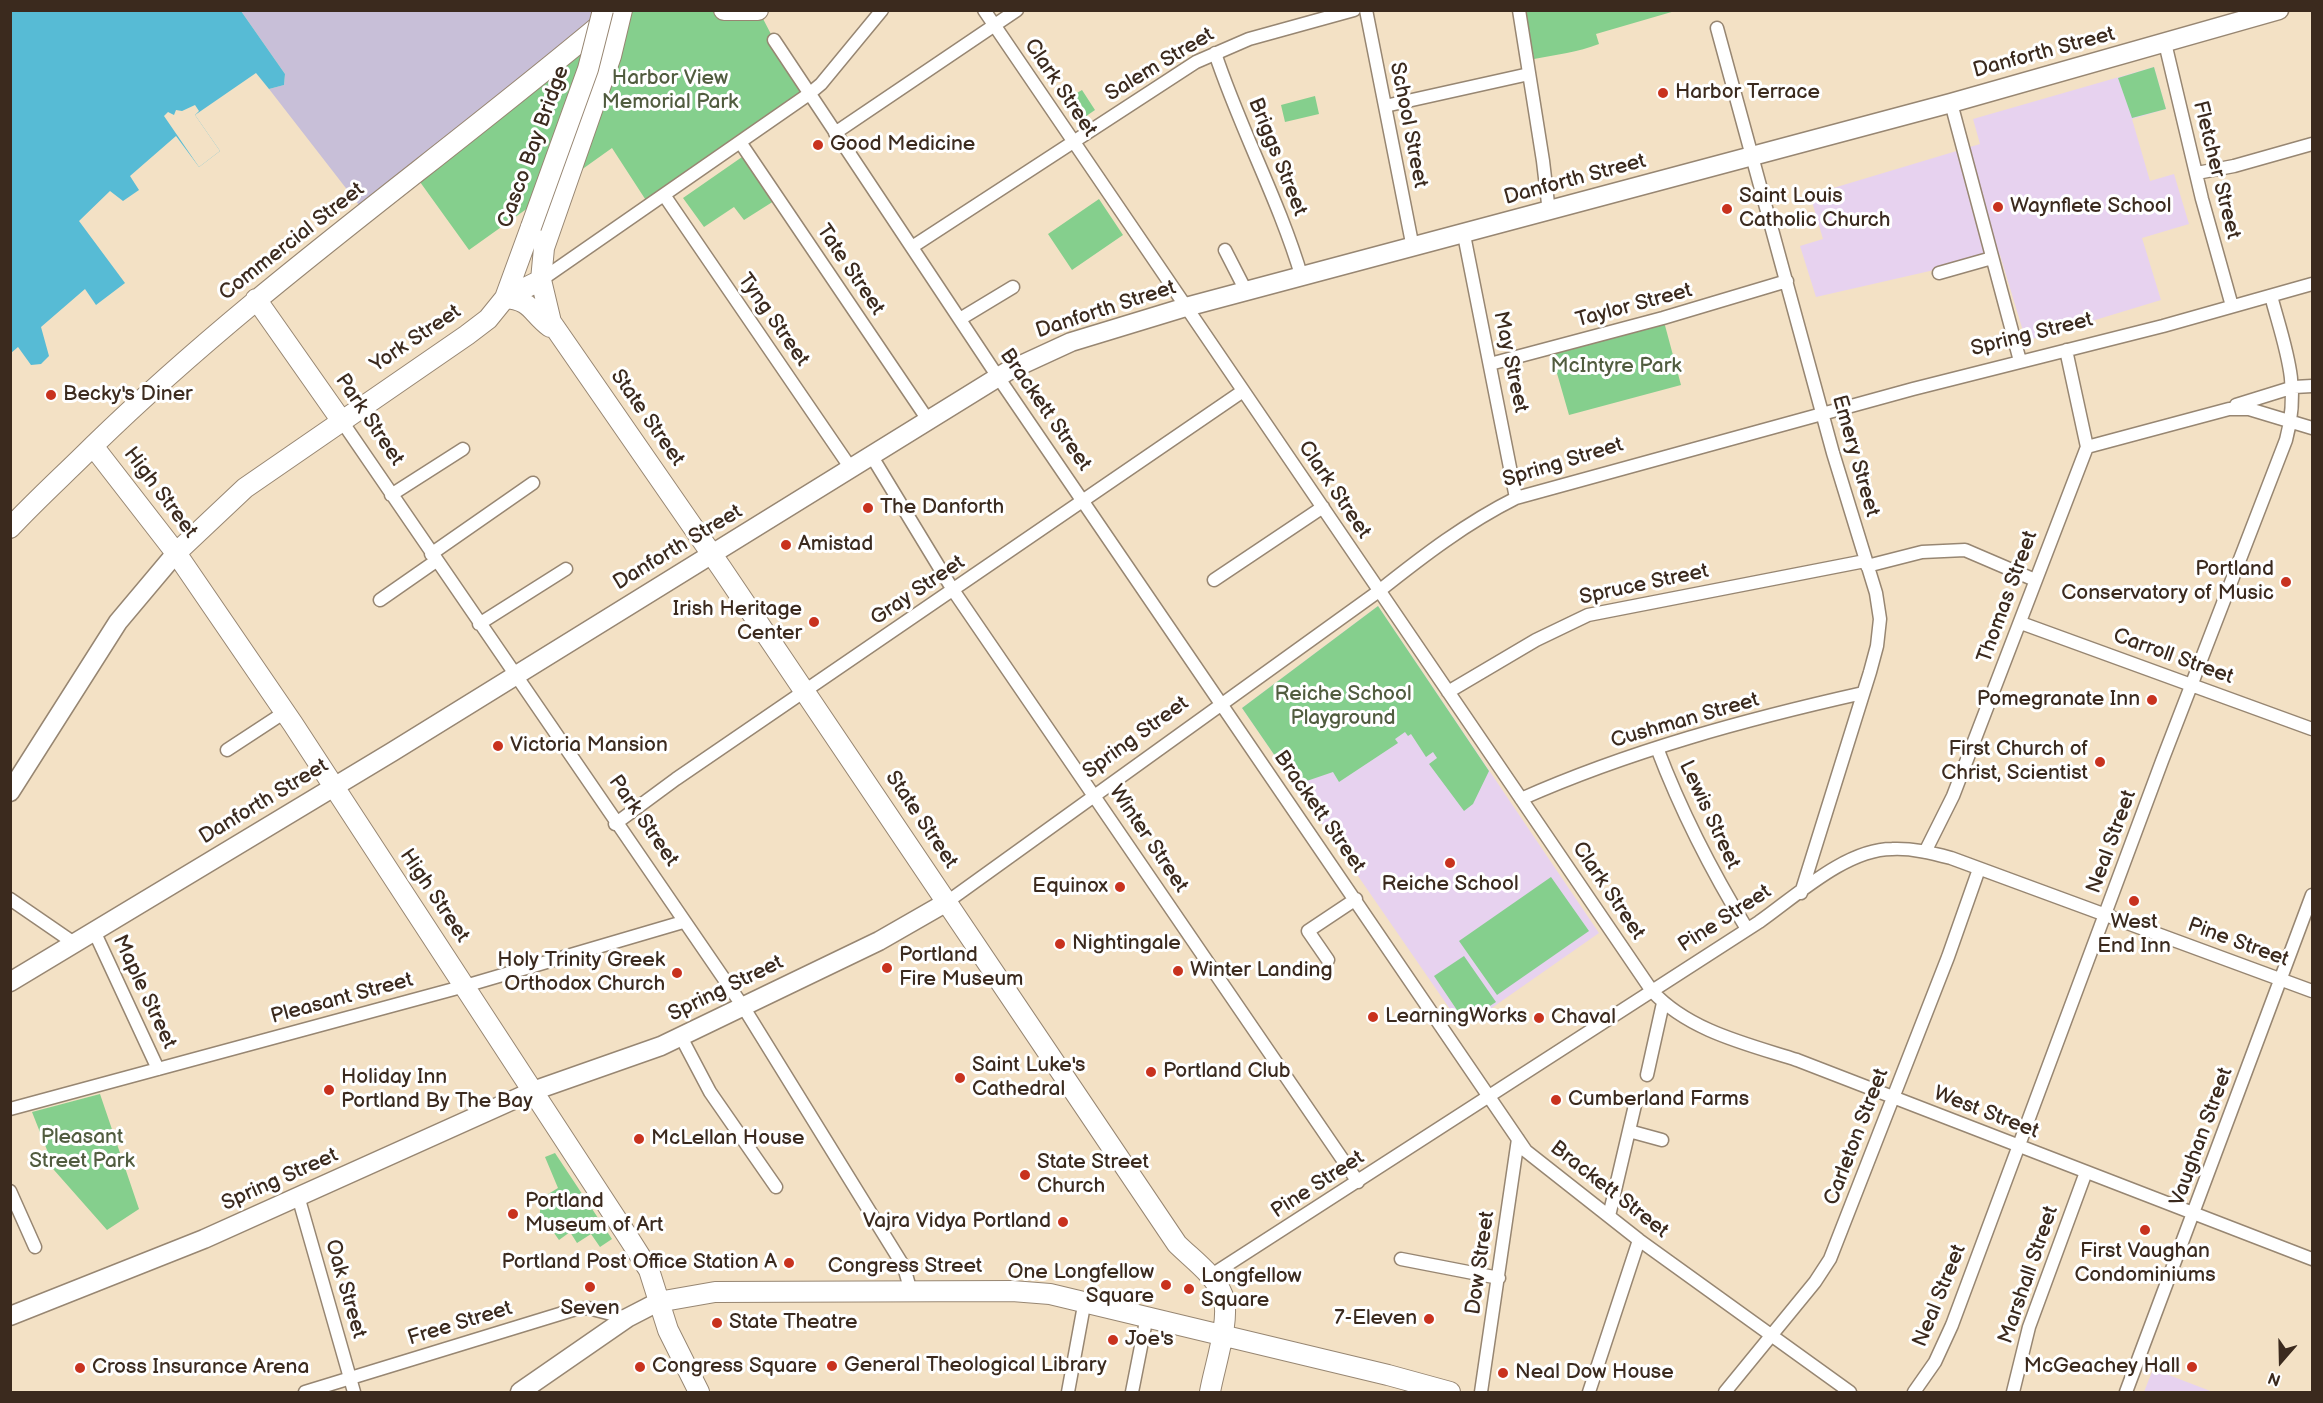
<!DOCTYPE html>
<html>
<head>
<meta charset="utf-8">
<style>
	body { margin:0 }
	#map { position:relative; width:2323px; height:1403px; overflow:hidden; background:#f3e1c5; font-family:"Balsamiq Sans",sans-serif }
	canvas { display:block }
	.frame { position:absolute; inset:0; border:12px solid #3b2a1e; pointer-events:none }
	.north { position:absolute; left:2251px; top:1331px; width:60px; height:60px; -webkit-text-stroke:4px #fff; paint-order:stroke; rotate:200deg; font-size:16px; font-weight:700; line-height:24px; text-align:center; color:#3b2a1e }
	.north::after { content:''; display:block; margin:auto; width:21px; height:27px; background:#3b2a1e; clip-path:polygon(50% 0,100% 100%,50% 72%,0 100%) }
</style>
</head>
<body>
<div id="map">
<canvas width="2323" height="1403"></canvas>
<div class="frame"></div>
<div class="north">N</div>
</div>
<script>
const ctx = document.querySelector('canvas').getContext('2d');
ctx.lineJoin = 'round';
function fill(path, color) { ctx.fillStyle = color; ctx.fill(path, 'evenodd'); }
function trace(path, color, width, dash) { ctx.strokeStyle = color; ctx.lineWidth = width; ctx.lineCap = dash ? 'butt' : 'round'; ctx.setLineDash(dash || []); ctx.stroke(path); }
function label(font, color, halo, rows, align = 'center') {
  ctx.font = font + ' "Balsamiq Sans",sans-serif'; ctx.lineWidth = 6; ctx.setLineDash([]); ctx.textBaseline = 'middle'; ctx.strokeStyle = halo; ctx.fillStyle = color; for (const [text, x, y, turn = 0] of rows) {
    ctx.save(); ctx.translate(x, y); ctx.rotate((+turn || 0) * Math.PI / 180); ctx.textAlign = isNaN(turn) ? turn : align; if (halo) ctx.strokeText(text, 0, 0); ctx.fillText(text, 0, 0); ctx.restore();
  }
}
fill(new Path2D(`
	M 2154,67 L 2166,109 L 2132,119 L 2150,181 L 2174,174 L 2189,224 L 2142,238 L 2161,300 L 2026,341 L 2000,255 L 1816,297 L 1800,246 L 1823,239 L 1810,195 L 1980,144 L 1973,119 Z
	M 1378,606 L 1599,933 L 1463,1028 L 1242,708 Z
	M 2153,1369 L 2213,1392 L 2144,1392 Z`), '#e7d2ef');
fill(new Path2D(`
	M 241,11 L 617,11 L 366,214 L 269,89 L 284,85 L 285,74 Z`), '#c8bfd8');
fill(new Path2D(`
	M 616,11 L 759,11 L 774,40 L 809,94 L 649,205 L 612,148 L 469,250 L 415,175 Z
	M 1525,11 L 1675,11 L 1596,34 L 1599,44 C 1578,52 1556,55 1534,59 Z
	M 2154,67 L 2166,109 L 2132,118 L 2118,78 Z
	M 1082,90 L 1095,110 L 1079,121 L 1065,100 Z
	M 1315,96 L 1319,114 L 1285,122 L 1281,105 Z
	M 742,157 L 774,201 L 744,220 L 734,207 L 704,227 L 683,198 Z
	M 1099,199 L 1123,235 L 1072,270 L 1048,234 Z
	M 1663,318 L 1681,385 L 1569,415 L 1550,349 Z
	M 1378,606 L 1489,771 L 1473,804 L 1464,811 L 1429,764 L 1437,758 L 1433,752 L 1426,757 L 1411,734 L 1408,736 L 1405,732 L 1395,739 L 1398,743 L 1339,782 L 1333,772 L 1295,785 L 1242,708 Z
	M 1551,877 L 1589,931 L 1497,995 L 1459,941 Z
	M 1464,956 L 1496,1002 L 1465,1022 L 1434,976 Z
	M 100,1094 L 139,1209 L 107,1230 L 39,1153 L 47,1150 L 32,1112 Z
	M 555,1153 L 612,1239 L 600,1247 L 591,1234 L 577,1243 L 570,1232 L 559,1240 L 540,1213 L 540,1207 L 535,1202 L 558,1188 L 545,1157 Z`), '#85cf8d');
fill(new Path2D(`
	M 11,11 L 241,11 L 285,74 L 284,85 L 269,89 L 256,73 L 195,115 L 220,151 L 199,167 L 176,136 L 130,176 L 139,190 L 123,201 L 110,191 L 79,221 L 125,283 L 96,305 L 85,289 L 41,327 L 49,356 L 41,364 L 31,365 L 18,347 L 11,353 Z`), '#57bbd5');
fill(new Path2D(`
	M 195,105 L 199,111 L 195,115 L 220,151 L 199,167 L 164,116 L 168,112 L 174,115 L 176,110 L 182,111 Z`), '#f3e1c5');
const street = new Path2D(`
	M 984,10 L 1652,991 C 1689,1031 1747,1044 1797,1060 L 2312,1259
	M 1366,10 L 1413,248
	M 1519,10 L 1543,161 L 1549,212
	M 1717,28 L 1833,453 L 1876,593 L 1880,619 L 1877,646 L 1870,672 L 1801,893
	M 774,40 L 998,377 L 1526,1151 L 1639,1240 L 1850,1392
	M 2165,43 L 2202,199 L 2232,306
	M 1215,53 C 1240,129 1279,200 1302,278
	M 1951,103 L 2020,361
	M 1385,106 L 1529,74
	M 835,133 L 1017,10
	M 740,142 L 928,420
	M 2197,173 L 2234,166 L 2312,144
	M 664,195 L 850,467
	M 1464,235 L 1516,498
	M 912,247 L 1196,62 L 1249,39 L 1354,10
	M 1225,250 L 1247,293
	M 1939,273 L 1992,258
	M 541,280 L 809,94 L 821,84 L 882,10
	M 960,319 L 1013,287
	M 1490,364 L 1663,318 L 1787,281
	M 2236,405 L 2294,387 L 2312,386
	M 341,420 L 744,1008 L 904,1267 L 911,1292
	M 2087,447 L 2229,409 L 2249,409 L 2312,428
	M 871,455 L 953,590 L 1358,1182
	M 391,495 L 463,449
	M 431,554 L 533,483
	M 1867,566 L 1922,552 L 1965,550 L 2035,580
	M 1214,580 L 1323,507
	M 380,600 L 436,561
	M 2021,623 L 2312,729
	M 479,624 L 566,569
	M 1448,692 L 1536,640 L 1588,615 L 1865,561
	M 1657,748 C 1681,811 1712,872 1747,929
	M 227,750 L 285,712
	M 1521,799 C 1629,751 1747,719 1863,693
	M 615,824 L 676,779 L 1243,391
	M 1925,852 L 1953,796 L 2087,447 L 2066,350
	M 10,899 L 74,943
	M 947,902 L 1379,591 C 1423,556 1466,523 1516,498 L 1913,389 L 2163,326 L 2312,284
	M 94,931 L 158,1069
	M 1328,960 L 1308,931 L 1356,899
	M 681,1037 L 710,1092 L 776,1187
	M 1647,1075 L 1663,1003
	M 10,1109 L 465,986 L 683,922
	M 1629,1131 L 1662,1140
	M 10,1191 L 35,1247
	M 298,1196 L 354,1392
	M 1609,1216 L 1635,1105
	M 1401,1259 L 1499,1278
	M 1210,1276 L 1759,922 C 1796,896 1846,849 1892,849 C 1912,848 1932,853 1951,858 L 2312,991
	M 305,1392 L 576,1309 L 588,1308 L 627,1318
	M 1068,1392 L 1085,1300
	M 1132,1392 L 1147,1316
	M 1481,1392 L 1518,1139
	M 1589,1392 L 1639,1240
	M 1725,1392 L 1815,1282 L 1830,1259 L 1948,957 L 1979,869
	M 1914,1392 L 1935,1362 L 1952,1325 L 2162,761 L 2286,440 C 2301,385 2285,348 2271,296
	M 2013,1392 L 2029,1327 L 2086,1172
	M 2126,1392 L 2312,895`);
const secondary = new Path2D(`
	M 10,792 L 118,622 L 176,553
	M 10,982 L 392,752 L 1008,371 L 1071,342 L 1186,307 L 1951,103 L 2279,10
	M 10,1316 L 204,1239 L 533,1091 L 661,1046 L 879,941 L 947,902
	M 520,1392 L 627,1318 L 658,1302`);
const primary = new Path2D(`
	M 622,10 L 611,56 L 544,248 L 541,280 L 551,322 L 722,569 L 1177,1244 C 1192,1259 1215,1275 1223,1296 C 1231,1319 1214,1368 1210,1392
	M 724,10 L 758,10
	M 505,298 L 531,227
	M 505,298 C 532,300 531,313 550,327
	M 256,299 L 341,420
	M 93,446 L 176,553 L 293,724 L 630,1240 L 649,1270 L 668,1330 L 699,1392
	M 10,528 C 37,499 66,473 94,445 C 253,290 436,163 606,20
	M 176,553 L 245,488 L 467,335 L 488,319 L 505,298 L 541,280
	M 658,1302 L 715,1292 L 1012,1291 L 1050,1294 L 1388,1375 L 1450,1392`);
trace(street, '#978672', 15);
trace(secondary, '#978672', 21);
trace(primary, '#978672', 22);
trace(street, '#fff', 12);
trace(secondary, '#fff', 18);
trace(primary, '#fff', 20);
const primaryBridge = new Path2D(`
	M 531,227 L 588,69 L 603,10`);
trace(primaryBridge, '#978672', 22, []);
trace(primaryBridge, '#fff', 20);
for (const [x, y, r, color] of [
	[1663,93,6,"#c8321e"],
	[818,145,6,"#c8321e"],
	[1998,207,6,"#c8321e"],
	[1727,209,6,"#c8321e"],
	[51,395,6,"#c8321e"],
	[868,508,6,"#c8321e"],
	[786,545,6,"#c8321e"],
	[2286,582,6,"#c8321e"],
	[814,622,6,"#c8321e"],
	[2152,700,6,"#c8321e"],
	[498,746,6,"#c8321e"],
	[2100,762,6,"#c8321e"],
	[1450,863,6,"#c8321e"],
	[1120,887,6,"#c8321e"],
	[2134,901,6,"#c8321e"],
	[1060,944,6,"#c8321e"],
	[887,968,6,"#c8321e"],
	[1178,971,6,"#c8321e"],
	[677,973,6,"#c8321e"],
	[1373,1017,6,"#c8321e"],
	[1539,1018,6,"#c8321e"],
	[1151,1072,6,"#c8321e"],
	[960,1078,6,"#c8321e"],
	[329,1090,6,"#c8321e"],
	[1556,1100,6,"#c8321e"],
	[639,1139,6,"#c8321e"],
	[1025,1175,6,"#c8321e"],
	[513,1214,6,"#c8321e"],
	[1063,1222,6,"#c8321e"],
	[2145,1230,6,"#c8321e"],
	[789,1263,6,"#c8321e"],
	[1166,1285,6,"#c8321e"],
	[590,1287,6,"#c8321e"],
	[1189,1289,6,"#c8321e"],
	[1429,1319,6,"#c8321e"],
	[717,1323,6,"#c8321e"],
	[1113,1340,6,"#c8321e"],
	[832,1366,6,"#c8321e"],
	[640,1367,6,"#c8321e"],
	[2192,1367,6,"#c8321e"],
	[80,1368,6,"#c8321e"],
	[1503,1373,6,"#c8321e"]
]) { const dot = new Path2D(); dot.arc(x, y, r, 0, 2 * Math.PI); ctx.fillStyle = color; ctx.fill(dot); trace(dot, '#fff', 2); }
label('21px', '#3b2a1e', '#fff', [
	["Danforth Street",2044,53,-15],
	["Salem Street",1160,65,-31],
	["Clark Street",1060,88,56],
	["School Street",1408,125,79],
	["Casco Bay Bridge",534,147,-70],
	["Briggs Street",1277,157,68],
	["Fletcher Street",2216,170,76],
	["Danforth Street",1575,180,-15],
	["Commercial Street",292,242,-38],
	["Tate Street",850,270,56],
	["Taylor Street",1634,306,-15],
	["Danforth Street",1106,310,-18],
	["Tyng Street",773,320,55],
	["Spring Street",2032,335,-14],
	["York Street",416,339,-34],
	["May Street",1510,362,78],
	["Brackett Street",1045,410,55],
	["State Street",647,418,55],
	["Park Street",369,420,56],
	["Emery Street",1855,456,74],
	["Spring Street",1563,463,-17],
	["Clark Street",1334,490,56],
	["High Street",160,493,53],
	["Danforth Street",678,548,-31],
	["Spruce Street",1644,585,-12],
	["Gray Street",918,591,-34],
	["Thomas Street",2008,597,-70],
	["Carroll Street",2173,657,20],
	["Cushman Street",1685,721,-16],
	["Spring Street",1136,738,-36],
	["Danforth Street",264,802,-31],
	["Brackett Street",1319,812,55],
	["Lewis Street",1709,815,65],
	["State Street",921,820,56],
	["Park Street",643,821,55],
	["Winter Street",1148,839,56],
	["Neal Street",2112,842,-70],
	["Clark Street",1608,891,56],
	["High Street",434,896,56],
	["Pine Street",1725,919,-33],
	["Pine Street",2238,943,20],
	["Spring Street",726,989,-26],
	["Maple Street",144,992,65],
	["Pleasant Street",342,999,-15],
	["West Street",1986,1113,21],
	["Carleton Street",1857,1137,-69],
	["Vaughan Street",2202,1137,-70],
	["Spring Street",280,1180,-24],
	["Pine Street",1318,1185,-33],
	["Brackett Street",1609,1190,38],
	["Dow Street",1481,1263,-82],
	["Congress Street",905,1267],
	["Marshall Street",2029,1275,-71],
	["Oak Street",345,1289,74],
	["Neal Street",1940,1296,-68],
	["Free Street",460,1324,-17]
]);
label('21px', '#515c3f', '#fff', [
	["Harbor View",670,79],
	["Memorial Park",670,103],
	["McIntyre Park",1616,367],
	["Reiche School",1343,695],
	["Playground",1343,719],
	["Pleasant",82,1138],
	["Street Park",82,1162]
]);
label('21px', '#3b2a1e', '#fff', [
	["Harbor Terrace",1675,93],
	["Good Medicine",830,145],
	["Saint Louis",1739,197],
	["Catholic Church",1739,221],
	["Waynflete School",2010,207],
	["Becky's Diner",63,395],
	["The Danforth",880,508],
	["Amistad",798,545],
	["Portland",2274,570,"right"],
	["Conservatory of Music",2274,594,"right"],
	["Irish Heritage",802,610,"right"],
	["Center",802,634,"right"],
	["Pomegranate Inn",2140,700,"right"],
	["Victoria Mansion",510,746],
	["First Church of",2088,750,"right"],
	["Christ, Scientist",2088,774,"right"],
	["Reiche School",1450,885,"center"],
	["Equinox",1108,887,"right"],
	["West",2134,923,"center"],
	["End Inn",2134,947,"center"],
	["Nightingale",1072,944],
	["Portland",899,956],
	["Fire Museum",899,980],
	["Holy Trinity Greek",665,961,"right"],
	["Orthodox Church",665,985,"right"],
	["Winter Landing",1190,971],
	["LearningWorks",1385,1017],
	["Chaval",1551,1018],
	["Saint Luke's",972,1066],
	["Cathedral",972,1090],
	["Portland Club",1163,1072],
	["Holiday Inn",341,1078],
	["Portland By The Bay",341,1102],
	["Cumberland Farms",1568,1100],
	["McLellan House",651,1139],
	["State Street",1037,1163],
	["Church",1037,1187],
	["Portland",525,1202],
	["Museum of Art",525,1226],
	["Vajra Vidya Portland",1051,1222,"right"],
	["First Vaughan",2145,1252,"center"],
	["Condominiums",2145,1276,"center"],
	["Portland Post Office Station A",777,1263,"right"],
	["One Longfellow",1154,1273,"right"],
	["Square",1154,1297,"right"],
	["Longfellow",1201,1277],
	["Square",1201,1301],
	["Seven",590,1309,"center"],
	["7-Eleven",1417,1319,"right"],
	["State Theatre",729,1323],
	["Joe's",1125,1340],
	["General Theological Library",844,1366],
	["Congress Square",652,1367],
	["McGeachey Hall",2180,1367,"right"],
	["Cross Insurance Arena",92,1368],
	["Neal Dow House",1515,1373]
], 'left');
</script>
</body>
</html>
